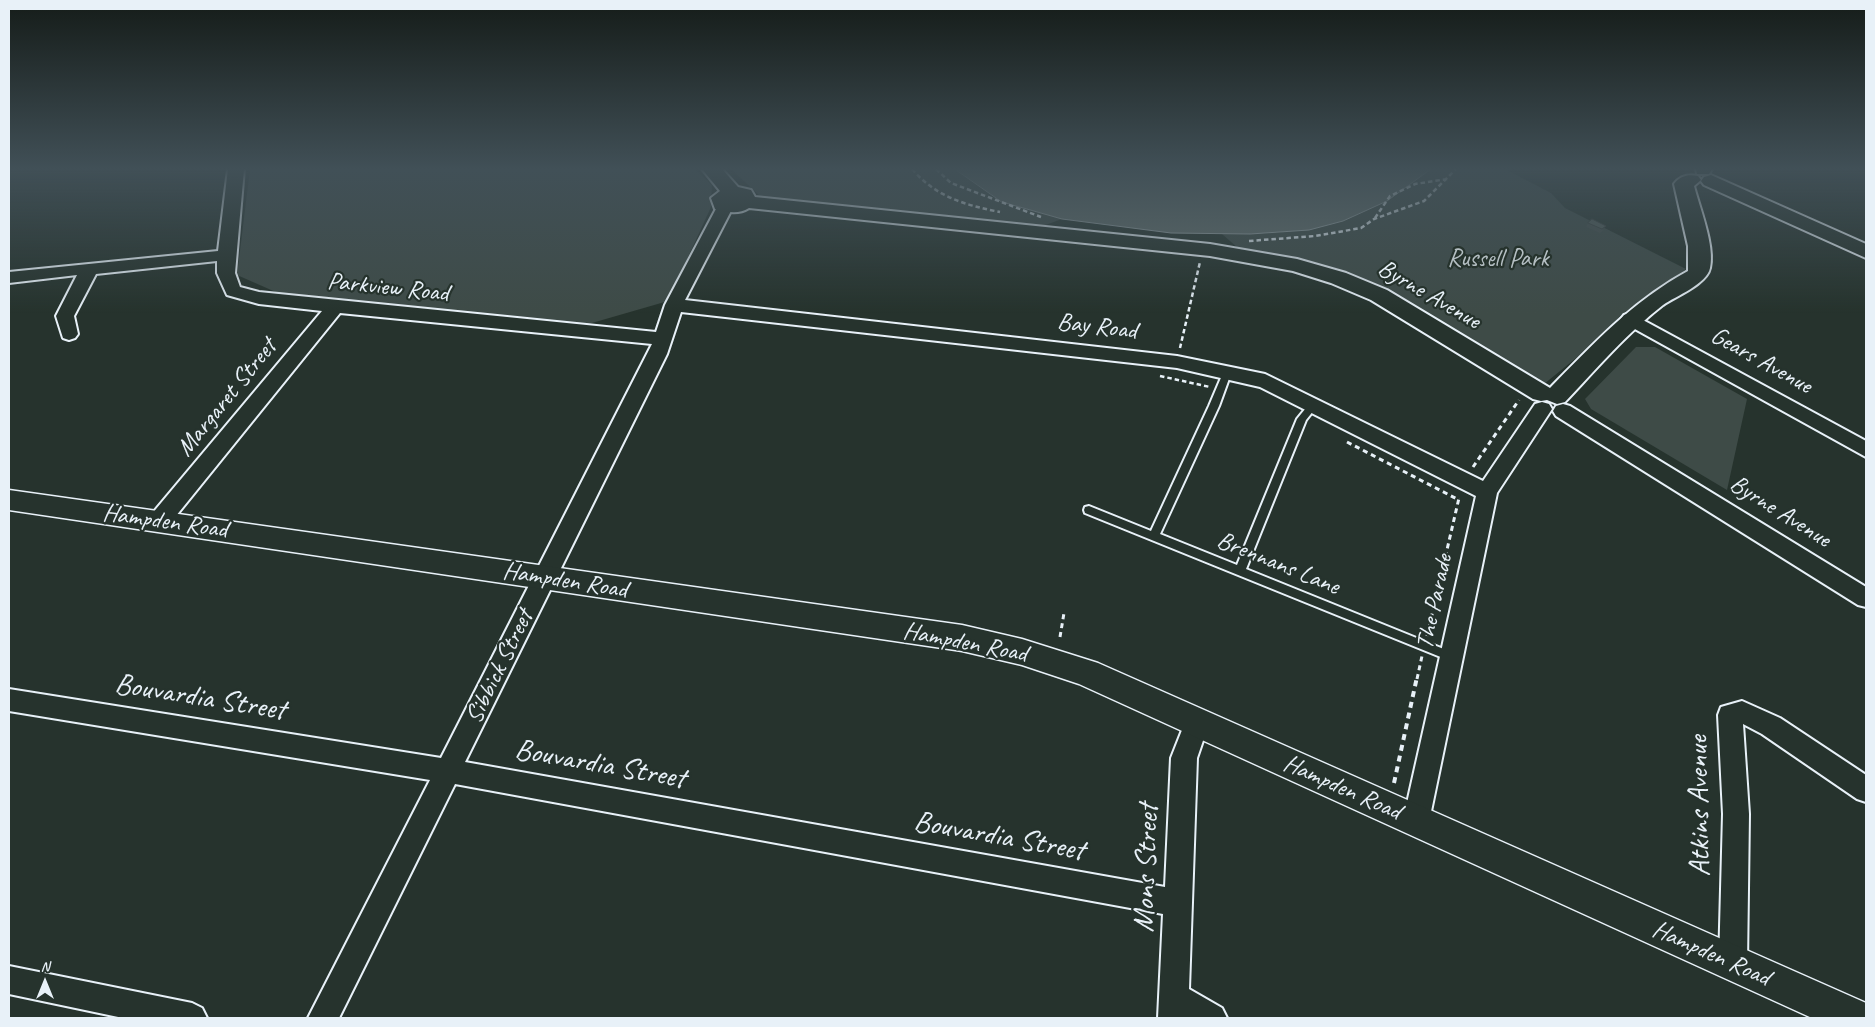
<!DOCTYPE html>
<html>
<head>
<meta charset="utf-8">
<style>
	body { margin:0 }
	#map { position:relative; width:1875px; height:1027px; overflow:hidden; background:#26332d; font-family:Caveat,sans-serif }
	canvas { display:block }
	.frame { position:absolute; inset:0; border:10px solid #e8f1f8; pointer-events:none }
	.north { position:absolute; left:20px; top:957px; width:50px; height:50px; -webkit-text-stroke:4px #26332d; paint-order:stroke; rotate:0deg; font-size:14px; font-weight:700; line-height:20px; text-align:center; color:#e8f1f8 }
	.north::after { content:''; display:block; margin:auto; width:18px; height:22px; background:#e8f1f8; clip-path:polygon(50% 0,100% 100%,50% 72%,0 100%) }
</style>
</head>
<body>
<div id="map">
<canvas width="1875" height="1027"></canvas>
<div class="frame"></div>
<div class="north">N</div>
</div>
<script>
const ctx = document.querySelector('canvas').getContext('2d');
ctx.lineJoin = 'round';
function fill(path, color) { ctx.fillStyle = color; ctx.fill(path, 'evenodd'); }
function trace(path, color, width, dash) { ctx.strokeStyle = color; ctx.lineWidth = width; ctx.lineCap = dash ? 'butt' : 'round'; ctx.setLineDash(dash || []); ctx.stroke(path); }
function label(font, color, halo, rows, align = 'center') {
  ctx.font = font + ' Caveat,sans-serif'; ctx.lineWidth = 4.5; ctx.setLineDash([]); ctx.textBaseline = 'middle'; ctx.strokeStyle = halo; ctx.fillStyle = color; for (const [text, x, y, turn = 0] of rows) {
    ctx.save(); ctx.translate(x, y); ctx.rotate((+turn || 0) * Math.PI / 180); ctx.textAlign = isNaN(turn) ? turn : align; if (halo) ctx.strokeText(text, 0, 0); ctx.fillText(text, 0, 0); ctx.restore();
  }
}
fill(new Path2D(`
	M 250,169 L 695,169 L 712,185 L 711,207 L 668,301 L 585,325 L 278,293 L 237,275 Z
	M 731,169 L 955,169 L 1002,202 L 1062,219 L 1040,227 L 762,198 Z
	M 1431,169 L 1505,169 L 1551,193 L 1565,208 L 1686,269 L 1544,384 L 1395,294 L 1309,263 L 1238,248 L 1222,234 C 1312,235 1358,225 1431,169 Z
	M 1636,347 L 1655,347 L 1747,399 L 1727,490 L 1591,409 L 1585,399 Z`), '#3e4b47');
const water = new Path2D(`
	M 955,169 L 1431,169 L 1387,201 L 1343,221 L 1309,230 L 1250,234 L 1171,233 L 1062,219 L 1002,202 Z`);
fill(water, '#636f6d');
trace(water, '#98a3a5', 1);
const service = new Path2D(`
	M 1227,370 L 1231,373 L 1219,406 L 1160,534 L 1237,565 L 1297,419 L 1310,403 L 1316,403 L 1318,405 L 1306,420 L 1246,569 L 1456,654 L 1458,657 L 1456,660 L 1452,662 L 1448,660 L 1085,513 L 1084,510 L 1085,507 L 1089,506 L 1151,531 L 1209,406 L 1223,373 Z`);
const minor = new Path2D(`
	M 228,169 L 244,169 L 235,273 L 240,287 L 259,292 L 656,332 L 665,305 L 717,207 L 725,202 L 733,207 L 685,300 L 1177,356 L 1265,374 L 1483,481 L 1535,404 L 1542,402 L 1549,404 L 1552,409 L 1497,493 L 1429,821 L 1425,830 L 1416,834 L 1407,830 L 1403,821 L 1476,496 L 1260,387 L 1177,368 L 681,312 L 667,354 L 465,762 L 1165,887 L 1171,758 L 1188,715 L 1197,712 L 1206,715 L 1209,723 L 1197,758 L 1189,989 L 1222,1008 L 1227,1018 L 1158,1018 L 1163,914 L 455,784 L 339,1018 L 308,1018 L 430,780 L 9,711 L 9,689 L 441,758 L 652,344 L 340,313 L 167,527 L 159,529 L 151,527 L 148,521 L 151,515 L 322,311 L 259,304 L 227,295 L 217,273 L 217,261 L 96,274 L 74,316 L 78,334 L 75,338 L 69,340 L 63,338 L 56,316 L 77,275 L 9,283 L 9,272 L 218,251 Z
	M 1696,169 L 1712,169 L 1709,174 L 1697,174 Z
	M 1630,313 L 1866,441 L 1866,457 L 1624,323 L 1621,319 L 1624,315 Z
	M 1563,404 L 1570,406 L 1866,587 L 1866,607 L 1858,605 L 1556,416 L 1553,411 L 1556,406 Z
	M 1742,701 L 1780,718 L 1866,775 L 1866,802 L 1857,799 L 1762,734 L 1743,724 L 1749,814 L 1747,964 L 1743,974 L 1733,978 L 1723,974 L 1719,964 L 1723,814 L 1718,715 L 1721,707 Z
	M 9,966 L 192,1003 L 202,1008 L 207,1018 L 123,1018 L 9,994 Z`);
const tertiary = new Path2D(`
	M 702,169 L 722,169 L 738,187 L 751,190 L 755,197 L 1210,244 L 1297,259 L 1346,273 L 1387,290 L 1550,388 C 1593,344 1633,301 1688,271 L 1688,246 L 1674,184 C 1680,176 1688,174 1698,176 L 1701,180 L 1694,186 C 1700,209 1715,246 1710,268 C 1707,284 1676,296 1663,305 C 1627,333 1597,368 1565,402 L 1557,404 L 1547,400 L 1541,401 L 1533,399 L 1371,300 L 1331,283 L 1293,271 L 1210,256 L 749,208 C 738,215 727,212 715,209 L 711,198 L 720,191 Z
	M 1711,175 L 1866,244 L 1866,258 L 1704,185 L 1701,181 L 1704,177 Z`);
const secondary = new Path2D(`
	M 9,490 L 962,625 L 1022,639 L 1098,663 L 1866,1003 L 1866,1018 L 1812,1018 L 1079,684 L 1022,665 L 962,651 L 9,510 Z`);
trace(service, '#e8f1f8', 4);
trace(minor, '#e8f1f8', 4);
trace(tertiary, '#e8f1f8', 4);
trace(secondary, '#e8f1f8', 3);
trace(new Path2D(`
	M 912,169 C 936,197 965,205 1000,212
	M 936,169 L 951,183 L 1041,217
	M 1375,218 L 1390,196 L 1415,184 L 1447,179
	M 1249,241 L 1315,236 L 1361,228 L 1374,219 L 1424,201 L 1456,169
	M 1180,348 L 1200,262
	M 1160,376 L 1210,387`), '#e8f1f8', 2.5, [4.5, 3]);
trace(new Path2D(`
	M 1347,442 L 1459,500
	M 1473,467 L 1519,400
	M 1427,636 L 1459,498
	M 1060,637 L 1064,613
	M 1417,679 L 1422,656`), '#e8f1f8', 3, [5, 4]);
trace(new Path2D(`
	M 1394,783 L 1417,677`), '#e8f1f8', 4, [6, 5]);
fill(service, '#26332d');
fill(minor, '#26332d');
fill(tertiary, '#26332d');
fill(secondary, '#26332d');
fill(new Path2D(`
	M 1588,223 L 1604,230 L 1600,233 L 1586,227 Z`), '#454f4d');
const building = new Path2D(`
	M 1592,219 L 1606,226 L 1602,229 L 1588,223 Z`);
fill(building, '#505c59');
trace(building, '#38403e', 1);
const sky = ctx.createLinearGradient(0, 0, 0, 313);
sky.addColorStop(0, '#151c19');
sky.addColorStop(0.54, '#415057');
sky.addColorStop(1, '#41505700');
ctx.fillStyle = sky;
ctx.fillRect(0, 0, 1875, 313);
label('25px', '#b5bfc3', '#26332d', [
	["Russell Park",1498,259]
]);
label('25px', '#e8f1f8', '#26332d', [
	["Parkview Road",388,288,6],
	["Byrne Avenue",1429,295,30],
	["Bay Road",1097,327,7],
	["Gears Avenue",1761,361,29],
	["Margaret Street",227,398,-51],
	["Byrne Avenue",1780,512,32],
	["Hampden Road",165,522,8],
	["Brennans Lane",1278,564,22],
	["Hampden Road",565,581,9],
	["The Parade",1435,602,-78],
	["Hampden Road",965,643,11],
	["Sibbick Street",500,667,-64],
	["Hampden Road",1342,788,24],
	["Hampden Road",1711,954,24]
]);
label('30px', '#e8f1f8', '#26332d', [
	["Bouvardia Street",200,698,9],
	["Bouvardia Street",600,765,10],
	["Atkins Avenue",1700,806,-91],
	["Bouvardia Street",999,837,10],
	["Mons Street",1147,868,-88]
]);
</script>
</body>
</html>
